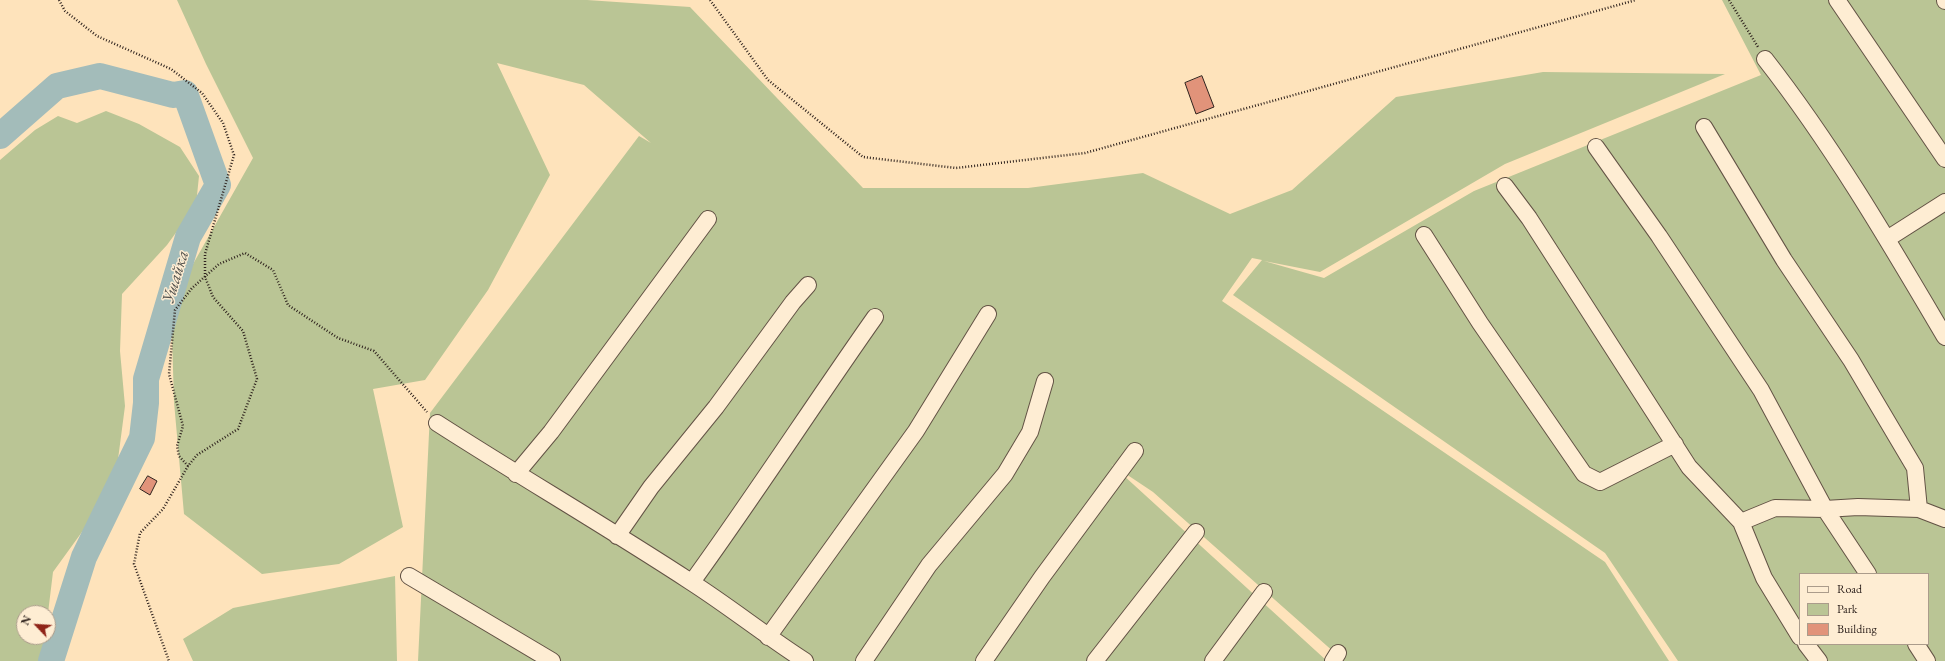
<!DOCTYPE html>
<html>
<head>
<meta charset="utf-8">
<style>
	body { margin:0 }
	#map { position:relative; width:1945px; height:661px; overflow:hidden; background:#fee3bb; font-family:"EB Garamond",serif }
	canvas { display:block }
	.legend { position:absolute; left:1799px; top:573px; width:130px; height:72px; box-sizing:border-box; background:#feedd3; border:1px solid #ab9c8b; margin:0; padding:5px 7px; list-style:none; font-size:12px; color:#2f231e }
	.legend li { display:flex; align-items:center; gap:8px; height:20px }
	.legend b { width:20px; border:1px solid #ab9c8b }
	.north { position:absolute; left:16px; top:605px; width:40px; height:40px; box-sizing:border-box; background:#feedd3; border:1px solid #ab9c8b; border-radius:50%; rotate:295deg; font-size:11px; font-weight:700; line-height:16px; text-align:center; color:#2f231e }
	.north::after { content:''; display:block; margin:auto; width:14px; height:18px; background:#8f2418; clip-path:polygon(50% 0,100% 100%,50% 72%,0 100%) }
</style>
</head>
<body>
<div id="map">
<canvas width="1945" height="661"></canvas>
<ul class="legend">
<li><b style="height:5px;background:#feedd3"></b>Road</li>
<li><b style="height:11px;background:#bac595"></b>Park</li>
<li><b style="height:11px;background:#e1937a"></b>Building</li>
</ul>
<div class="north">N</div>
</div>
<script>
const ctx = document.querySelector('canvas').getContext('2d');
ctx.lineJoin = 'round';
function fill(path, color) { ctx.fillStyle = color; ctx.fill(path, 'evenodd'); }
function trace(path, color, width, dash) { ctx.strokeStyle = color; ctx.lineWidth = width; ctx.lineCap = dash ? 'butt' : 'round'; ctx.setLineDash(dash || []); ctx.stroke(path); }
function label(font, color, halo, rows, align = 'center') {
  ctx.font = font + ' "EB Garamond",serif'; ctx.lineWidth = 3; ctx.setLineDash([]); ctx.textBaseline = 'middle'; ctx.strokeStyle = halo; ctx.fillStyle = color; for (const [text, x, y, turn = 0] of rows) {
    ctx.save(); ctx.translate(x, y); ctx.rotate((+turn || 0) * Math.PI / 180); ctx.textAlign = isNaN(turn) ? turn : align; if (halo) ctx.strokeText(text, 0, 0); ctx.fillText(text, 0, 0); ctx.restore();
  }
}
fill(new Path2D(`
	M 177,0 L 587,0 L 690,7 L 863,188 L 1028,188 L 1143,173 L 1230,214 L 1292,190 L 1396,97 L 1543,72 L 1725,74 L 1505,164 L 1320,272 L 1264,261 L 1324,278 L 1474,191 L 1761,75 L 1722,0 L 1945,0 L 1945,661 L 1678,661 L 1605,553 L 1233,295 L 1262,260 L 1252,258 L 1222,301 L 1605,562 L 1669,661 L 1344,661 L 1153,492 L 1111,464 L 1327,661 L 418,661 L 430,413 L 639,136 L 651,143 L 584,85 L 497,63 L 550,175 L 488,290 L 425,380 L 373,389 L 403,527 L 339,564 L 262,574 L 184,514 L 174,402 L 171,303 L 253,158 L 206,64 ZM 1800,574 L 1928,574 L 1928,644 L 1800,644 Z
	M 106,111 L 139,124 L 180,147 L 199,176 L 196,205 L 167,245 L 122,294 L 120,351 L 125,406 L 117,467 L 87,525 L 53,572 L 48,613 L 24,613 L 24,637 L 45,637 L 41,661 L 0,661 L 0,160 L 35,130 L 58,116 L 77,123 Z
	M 395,576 L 397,661 L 193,661 L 183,639 L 233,608 Z`), '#bac595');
trace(new Path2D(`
	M 0,136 L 57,86 L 100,76 L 173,95 L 185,93 L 218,185 L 188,237 L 146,379 L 146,403 L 142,438 L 84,557 L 51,661`), '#a3bcba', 26);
const building = new Path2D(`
	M 1202,76 L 1214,107 L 1196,114 L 1185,83 Z
	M 148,476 L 157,481 L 150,495 L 140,489 Z`);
fill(building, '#e1937a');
trace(building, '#2f231e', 1);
const minor = new Path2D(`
	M 1837,0 L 1945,159
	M 1945,0 L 1945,1
	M 1765,59 C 1833,146 1889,242 1945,337
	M 1704,127 L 1784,260 L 1851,360 L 1915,468 L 1919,509
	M 1596,147 L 1659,236 L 1761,390 L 1825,509 L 1868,574
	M 1505,186 L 1529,218 L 1689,467 L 1741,522 L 1764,578 L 1800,637
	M 1424,235 L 1480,323 L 1584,474 L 1600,482 L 1675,444
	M 1887,239 L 1945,202
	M 437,423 C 521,477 607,527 691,582 C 730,607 766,636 805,661
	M 516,474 L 551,432 L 708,219
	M 1741,522 L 1775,508 L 1825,509 L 1858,507 L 1919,509 L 1945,519
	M 617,536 L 651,487 L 716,407 L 793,302 L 808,285
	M 409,576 L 552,661
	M 692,582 C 755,495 813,405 875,317
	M 768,637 L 916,431 L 988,314
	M 1806,644 L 1819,661
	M 1916,644 L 1927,661
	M 864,661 L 929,565 L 1005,474 L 1030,432 L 1045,381
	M 984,661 L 1042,577 L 1135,451
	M 1095,661 L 1196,532
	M 1213,661 L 1264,592
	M 1333,661 L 1338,653`);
trace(minor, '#635345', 18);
trace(new Path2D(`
	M 59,0 L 65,11 L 97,36 L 171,69 L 202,93 L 223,123 L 234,155 L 205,254 L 205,277 L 213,297 L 243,331 L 257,379 L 238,429 L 197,455 L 188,466 L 163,509 L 140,533 L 134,564 L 169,661
	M 710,0 L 768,80 L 863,157 L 956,168 L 1085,153 L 1636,0
	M 1729,0 L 1758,47
	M 188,466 L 179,456 L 177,446 L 183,426 L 169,374 L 175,310 L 192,288 L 219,264 L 245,253 L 273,270 L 288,305 L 338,338 L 374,351 L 427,412`), '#2f231e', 2.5, [1, 2]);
trace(minor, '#feedd3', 16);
label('italic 17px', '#52514d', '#feedd3', [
	["Ушайка",176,277,-73]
]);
</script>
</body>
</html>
